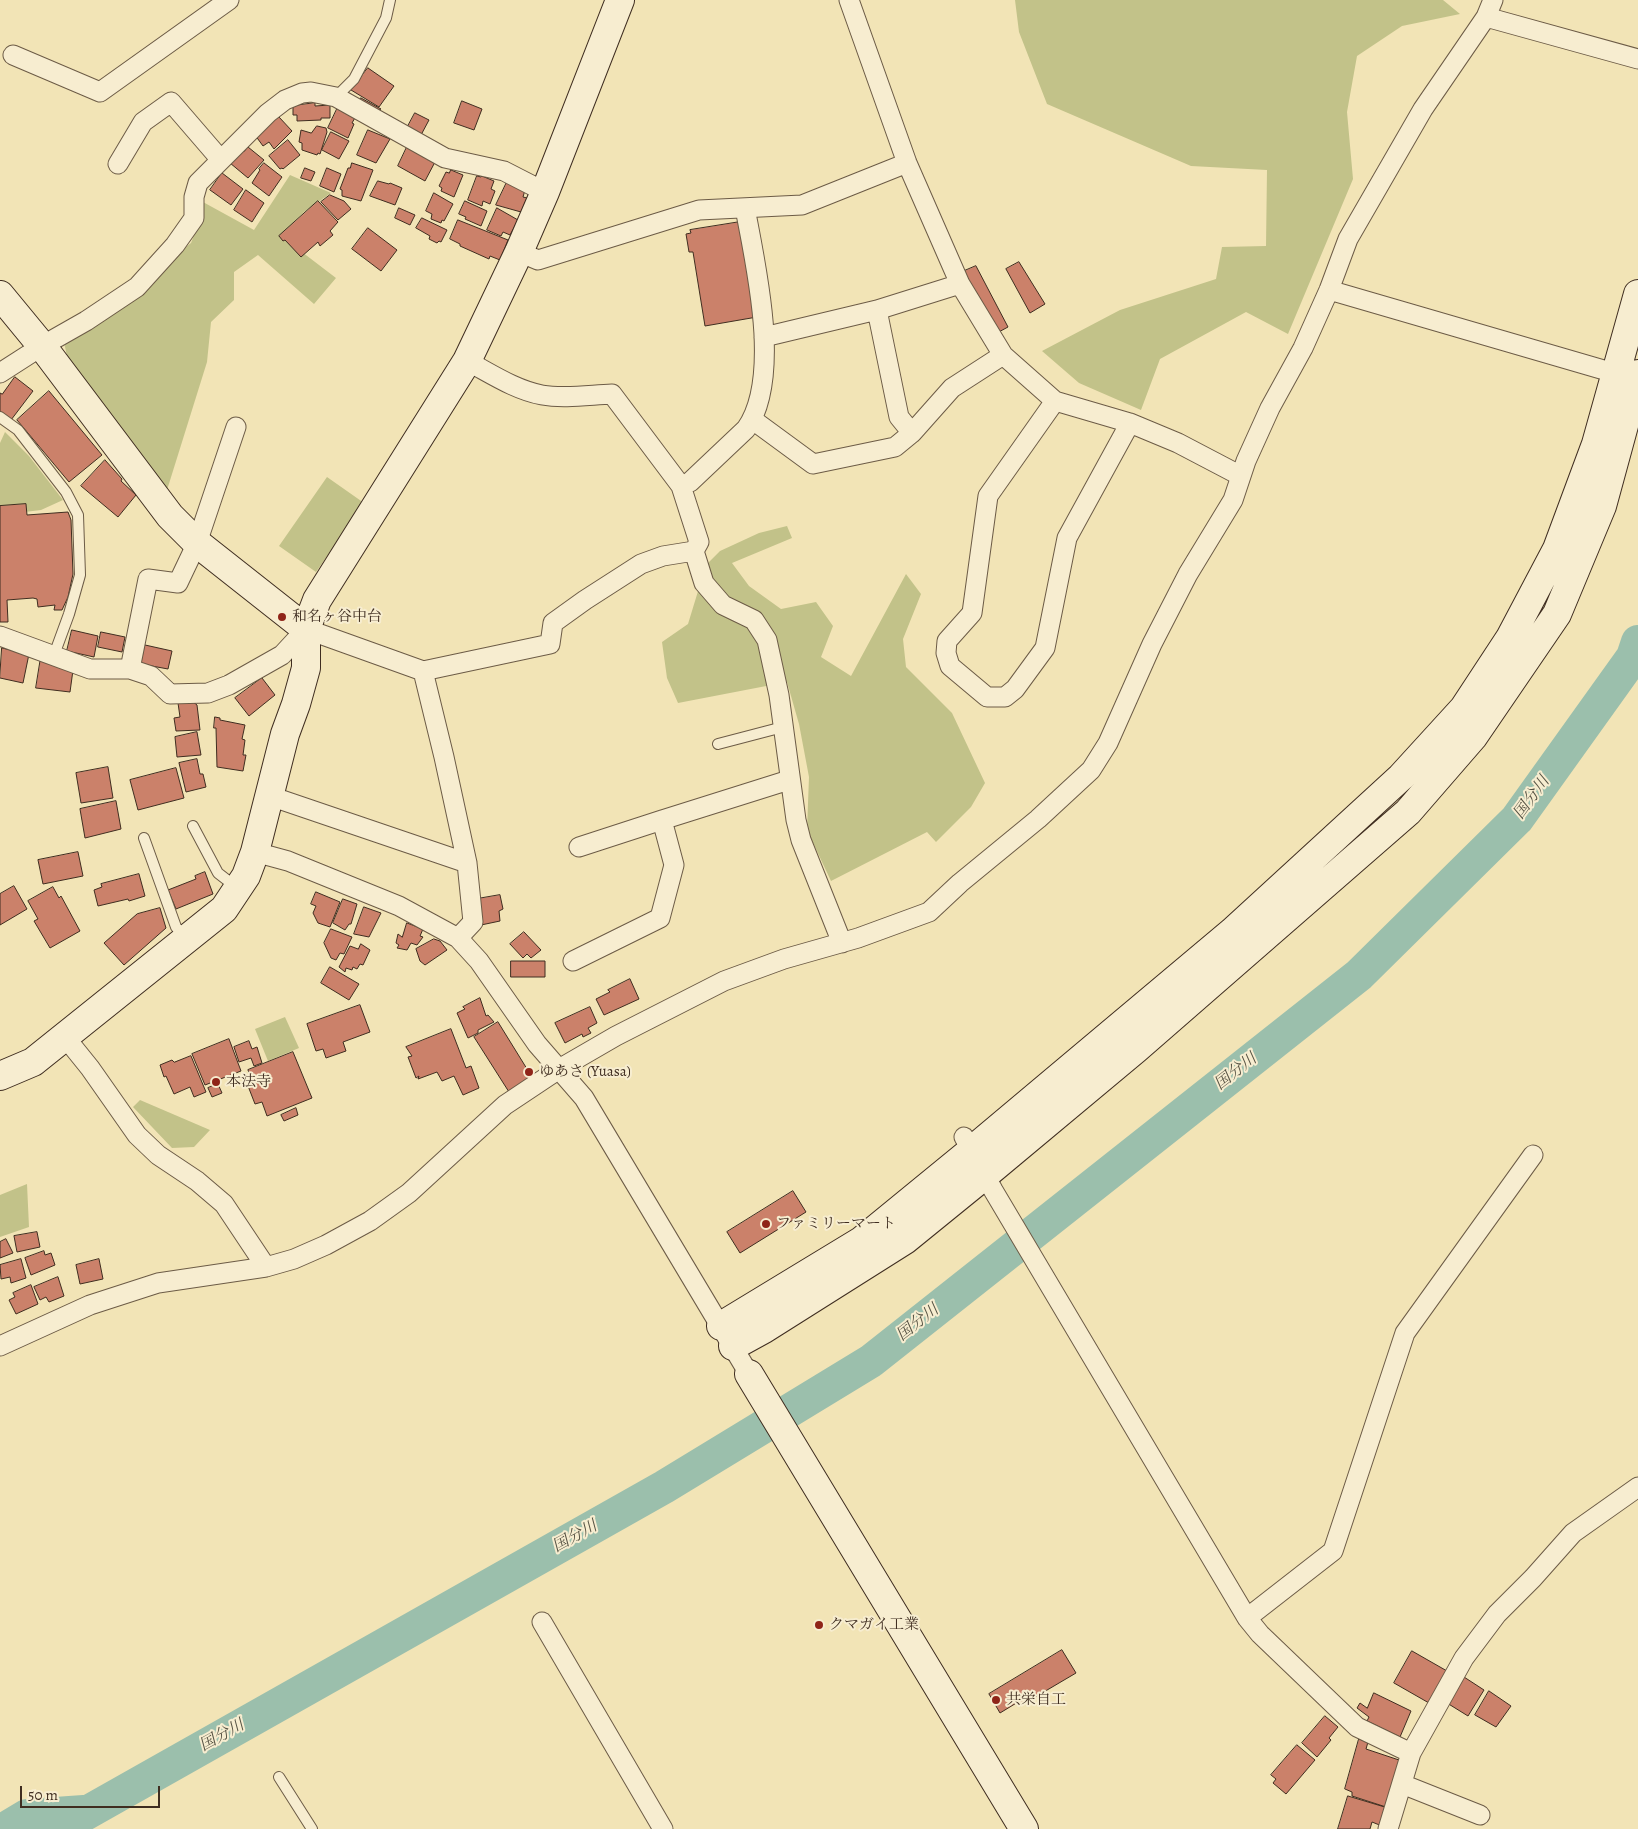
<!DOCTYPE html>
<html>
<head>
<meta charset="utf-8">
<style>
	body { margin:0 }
	#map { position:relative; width:1638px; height:1829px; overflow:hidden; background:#f2e4b6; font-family:Alegreya,serif }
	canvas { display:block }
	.scale { position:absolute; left:20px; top:1786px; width:140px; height:22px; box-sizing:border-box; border:2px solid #3f2d20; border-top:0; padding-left:6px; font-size:15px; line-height:18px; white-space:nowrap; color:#3f2d20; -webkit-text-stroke:4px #f7edd0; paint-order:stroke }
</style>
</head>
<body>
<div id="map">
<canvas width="1638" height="1829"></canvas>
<div class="scale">50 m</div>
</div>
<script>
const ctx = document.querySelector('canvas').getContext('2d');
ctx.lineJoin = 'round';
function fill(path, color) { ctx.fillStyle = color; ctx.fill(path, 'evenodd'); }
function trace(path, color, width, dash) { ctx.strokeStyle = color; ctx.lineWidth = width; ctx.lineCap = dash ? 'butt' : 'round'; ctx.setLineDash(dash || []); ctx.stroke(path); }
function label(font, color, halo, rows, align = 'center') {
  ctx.font = font + ' Alegreya,"Noto Serif JP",serif'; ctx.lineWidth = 4; ctx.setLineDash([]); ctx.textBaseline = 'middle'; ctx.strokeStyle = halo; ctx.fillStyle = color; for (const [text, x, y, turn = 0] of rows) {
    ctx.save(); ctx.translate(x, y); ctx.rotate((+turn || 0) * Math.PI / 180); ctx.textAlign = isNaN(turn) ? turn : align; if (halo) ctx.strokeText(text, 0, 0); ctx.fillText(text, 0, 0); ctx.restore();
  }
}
fill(new Path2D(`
	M 1015,0 L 1443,0 L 1460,14 L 1402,26 L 1357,56 L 1347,112 L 1353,179 L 1288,334 L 1246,312 L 1160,359 L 1141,410 L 1079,383 L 1042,351 L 1120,310 L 1216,279 L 1222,247 L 1266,246 L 1267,170 L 1191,166 L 1047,104 L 1019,32 Z
	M 290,175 L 331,193 L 304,212 L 281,236 L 336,278 L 314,304 L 258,255 L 234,272 L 234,300 L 211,322 L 207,362 L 167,490 L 70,371 L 64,342 L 191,243 L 199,223 L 203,202 L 254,230 Z
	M 5,432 L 29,456 L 63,500 L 41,510 L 0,515 L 0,443 Z
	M 327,477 L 364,503 L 316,572 L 279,546 Z
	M 787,526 L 792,538 L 732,563 L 749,586 L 781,609 L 816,602 L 833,626 L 821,657 L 851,676 L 906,574 L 921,594 L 903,639 L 906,667 L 952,713 L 985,783 L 971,807 L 936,842 L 927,832 L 831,881 L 807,830 L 809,777 L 799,724 L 787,682 L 678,703 L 667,678 L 662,642 L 688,624 L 706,565 L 720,551 L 759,533 Z
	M 285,1017 L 299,1048 L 268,1061 L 255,1029 Z
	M 140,1100 L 210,1130 L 194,1147 L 172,1148 L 133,1107 Z
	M 27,1184 L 29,1227 L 0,1237 L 0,1195 Z`), '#c2c289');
trace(new Path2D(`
	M 5,1829 L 27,1816 L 84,1812
	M 58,1829 L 664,1487 L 871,1361 L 1359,975 L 1517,819 L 1633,657 L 1638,642`), '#9bbfac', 34);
const building = new Path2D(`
	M 368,68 L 394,86 L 379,107 L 351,90 Z
	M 361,98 L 381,109 L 373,113 L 358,104 Z
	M 462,101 L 482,109 L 474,130 L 454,123 Z
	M 315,103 L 315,106 L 330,105 L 330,118 L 321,118 L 321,120 L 297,121 L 297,115 L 293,115 L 293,106 Z
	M 338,107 L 356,116 L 352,123 L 354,124 L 348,138 L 328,128 Z
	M 415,113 L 429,120 L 421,135 L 407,128 Z
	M 279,117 L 292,131 L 274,149 L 269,142 L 263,146 L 255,135 Z
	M 317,126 L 326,128 L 327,132 L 320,154 L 318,153 L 317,155 L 302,150 L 302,143 L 299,142 L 301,130 L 311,133 Z
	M 368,130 L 390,139 L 376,163 L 357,155 Z
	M 331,132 L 349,141 L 339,159 L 322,150 Z
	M 288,140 L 300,155 L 283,169 L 282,168 L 280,169 L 269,156 Z
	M 248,147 L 264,160 L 248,178 L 230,163 L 241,148 L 244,151 Z
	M 407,147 L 435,162 L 425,181 L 398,166 Z
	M 264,163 L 282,177 L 269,196 L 252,183 L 260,170 L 259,169 Z
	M 352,163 L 373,170 L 361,201 L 342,196 L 342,190 L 340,189 L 348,168 L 350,168 Z
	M 305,168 L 315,172 L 311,181 L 301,178 Z
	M 327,168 L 341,174 L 334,192 L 320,186 Z
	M 451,170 L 463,175 L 454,197 L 441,191 L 442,188 L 439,186 L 446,172 L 449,173 Z
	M 222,173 L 243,189 L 231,205 L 210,190 Z
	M 477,176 L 481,177 L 482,176 L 494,181 L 491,189 L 495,191 L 490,204 L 483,201 L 482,206 L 468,200 Z
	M 378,181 L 389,184 L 390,183 L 402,188 L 395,205 L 370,196 Z
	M 507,182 L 525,190 L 523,197 L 527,198 L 521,212 L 496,205 Z
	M 246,190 L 264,203 L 252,222 L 234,210 Z
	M 434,193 L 453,204 L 444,221 L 442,220 L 441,223 L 431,219 L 432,214 L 426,211 Z
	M 330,195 L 344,201 L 351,209 L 338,220 L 321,202 Z
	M 318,201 L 338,222 L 330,231 L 333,235 L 320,246 L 318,242 L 301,257 L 285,240 L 283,241 L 279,236 Z
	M 465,201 L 487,211 L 481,226 L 465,219 L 466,217 L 459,214 Z
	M 399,208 L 415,215 L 410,225 L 395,218 Z
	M 497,208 L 518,220 L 510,235 L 503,232 L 501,236 L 487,230 Z
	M 422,218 L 447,230 L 441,242 L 439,241 L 437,243 L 429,239 L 430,236 L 416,228 Z
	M 458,220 L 508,240 L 500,260 L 490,256 L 489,259 L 460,246 L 460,244 L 450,239 Z
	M 740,222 L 757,317 L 705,326 L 693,252 L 689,252 L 686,234 L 691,233 L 690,230 Z
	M 368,228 L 397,250 L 381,271 L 352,249 Z
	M 1019,262 L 1045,304 L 1030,313 L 1006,269 Z
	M 976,266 L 1008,327 L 995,334 L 962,272 Z
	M 15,377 L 33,391 L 11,420 L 0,412 L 0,393 L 2,394 Z
	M 49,391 L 102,455 L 69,482 L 17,420 Z
	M 105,460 L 122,479 L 121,481 L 136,495 L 118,517 L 81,486 Z
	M 26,504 L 27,515 L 68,512 L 71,520 L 73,574 L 68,597 L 62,610 L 54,610 L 55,605 L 38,607 L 37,599 L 33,598 L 7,600 L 8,622 L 0,622 L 0,506 Z
	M 72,630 L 98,636 L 94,657 L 67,651 Z
	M 101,632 L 125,637 L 122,652 L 98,647 Z
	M 145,645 L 172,651 L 168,669 L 141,664 Z
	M 2,648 L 29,654 L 23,683 L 0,678 Z
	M 41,657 L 73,670 L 70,692 L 36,688 Z
	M 262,678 L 275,695 L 249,716 L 235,698 Z
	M 192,701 L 197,705 L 200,730 L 176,731 L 174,718 L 180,717 L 178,703 Z
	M 215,717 L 220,718 L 220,720 L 245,725 L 242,739 L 245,740 L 243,755 L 246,755 L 243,771 L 217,767 L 216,728 L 214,728 Z
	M 197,732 L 201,755 L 177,757 L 175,737 Z
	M 197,759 L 200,774 L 203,774 L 206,787 L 186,792 L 179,763 Z
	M 108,767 L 113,798 L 81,803 L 76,773 Z
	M 176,768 L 184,798 L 138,810 L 130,780 Z
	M 116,801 L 121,829 L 85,838 L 80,809 Z
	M 78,852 L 83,876 L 43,884 L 38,860 Z
	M 205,872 L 213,894 L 176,909 L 168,890 L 196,879 L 195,876 Z
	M 139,874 L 145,896 L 129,901 L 128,899 L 98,906 L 94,890 L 102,887 L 101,884 Z
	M 14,886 L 27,909 L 0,925 L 0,894 Z
	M 53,887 L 59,898 L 61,896 L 80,931 L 50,948 L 34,921 L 38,919 L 28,901 Z
	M 316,892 L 340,902 L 330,927 L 318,923 L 313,913 L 316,906 L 311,904 Z
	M 500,895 L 503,909 L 499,911 L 500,921 L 481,925 L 477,899 Z
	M 343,899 L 357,904 L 351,924 L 349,924 L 345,930 L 333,923 Z
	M 364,907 L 381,913 L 369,937 L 354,934 Z
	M 160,908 L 166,928 L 124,965 L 104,943 L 137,914 Z
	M 407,923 L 423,929 L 420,936 L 423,937 L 417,945 L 411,943 L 407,950 L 397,948 L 399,945 L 396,943 L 398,934 L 402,937 Z
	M 331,929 L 352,937 L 344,954 L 340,953 L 336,960 L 331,958 L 324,943 Z
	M 524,932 L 541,950 L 531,958 L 527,954 L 523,958 L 510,944 Z
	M 434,939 L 440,941 L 447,950 L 425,965 L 420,961 L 416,949 Z
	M 361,944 L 370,950 L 363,965 L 360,964 L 357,969 L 353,967 L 352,970 L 346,968 L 345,972 L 339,967 L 350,946 L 358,949 Z
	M 511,961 L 545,961 L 545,977 L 511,977 Z
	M 330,967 L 359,984 L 349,1000 L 321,983 Z
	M 630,979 L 639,999 L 604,1015 L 596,999 L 610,992 L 608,990 Z
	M 480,998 L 486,1016 L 488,1015 L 494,1022 L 478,1030 L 478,1033 L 468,1038 L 457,1013 L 465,1009 L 463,1007 Z
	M 360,1005 L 370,1032 L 343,1042 L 346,1051 L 326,1058 L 323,1049 L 316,1051 L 307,1024 Z
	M 590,1007 L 597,1023 L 588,1028 L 591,1033 L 583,1037 L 582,1034 L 565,1043 L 555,1023 Z
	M 498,1022 L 532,1077 L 509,1092 L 474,1037 Z
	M 451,1029 L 466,1068 L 471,1066 L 479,1088 L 463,1095 L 454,1076 L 442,1081 L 437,1072 L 418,1079 L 419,1076 L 416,1078 L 408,1057 L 412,1056 L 406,1047 Z
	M 229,1039 L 241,1071 L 205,1085 L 192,1054 Z
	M 249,1041 L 252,1049 L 257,1047 L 262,1063 L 254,1066 L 251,1058 L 239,1062 L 234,1047 Z
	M 293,1052 L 312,1098 L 267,1116 L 262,1102 L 255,1104 L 248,1086 L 253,1084 L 248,1070 Z
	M 191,1056 L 206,1092 L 194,1097 L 190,1087 L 174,1094 L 166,1076 L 164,1077 L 160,1065 L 172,1060 L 174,1062 Z
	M 218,1084 L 222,1093 L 212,1097 L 208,1088 Z
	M 296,1108 L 298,1115 L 284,1121 L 281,1115 Z
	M 793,1191 L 806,1212 L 740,1253 L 727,1232 Z
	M 37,1232 L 40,1247 L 17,1252 L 14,1236 Z
	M 6,1239 L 13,1253 L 0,1258 L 0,1242 Z
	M 44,1251 L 45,1255 L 51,1253 L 55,1265 L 31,1275 L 25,1258 Z
	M 21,1259 L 26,1278 L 11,1283 L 10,1277 L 1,1279 L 0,1265 Z
	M 99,1259 L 103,1279 L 80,1284 L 76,1265 Z
	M 58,1277 L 64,1296 L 49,1302 L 46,1297 L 40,1300 L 34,1287 Z
	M 31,1285 L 38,1304 L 16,1314 L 9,1300 L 15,1297 L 13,1293 Z
	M 1062,1650 L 1076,1673 L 1020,1706 L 1018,1702 L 1000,1713 L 989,1694 Z
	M 1412,1651 L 1447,1671 L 1429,1703 L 1394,1683 Z
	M 1464,1677 L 1484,1690 L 1468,1716 L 1447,1703 Z
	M 1489,1691 L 1511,1706 L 1496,1727 L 1475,1715 Z
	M 1374,1693 L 1411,1711 L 1400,1737 L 1367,1721 L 1369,1717 L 1357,1708 L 1360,1703 L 1367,1708 Z
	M 1325,1716 L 1338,1727 L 1329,1738 L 1331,1740 L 1317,1757 L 1302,1743 Z
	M 1359,1739 L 1368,1742 L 1366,1749 L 1402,1761 L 1386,1807 L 1352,1796 L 1352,1792 L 1345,1789 Z
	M 1297,1745 L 1315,1760 L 1286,1794 L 1273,1783 L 1276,1779 L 1271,1775 Z
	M 1348,1796 L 1388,1808 L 1382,1826 L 1372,1822 L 1370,1829 L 1338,1829 Z`);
fill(building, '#cb816a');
trace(building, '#3f2d20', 1);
const lane = new Path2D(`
	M 336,97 L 354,79 L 386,18 L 390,0
	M 0,417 L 18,430 L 66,492 L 78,515 L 80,575 L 69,614 L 54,655
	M 718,744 L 783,727
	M 193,826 L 218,873 L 236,887
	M 144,838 L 176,927 L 186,939
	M 279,1777 L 312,1829`);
const street = new Path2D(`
	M 849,0 L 907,163 L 960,284 L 1003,355 L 1055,401 L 1130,423 L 1178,443 L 1241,476
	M 1486,17 L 1638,59
	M 13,55 L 100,92 L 229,0
	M 118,164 L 143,122 L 171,102 L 221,160
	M 519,252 L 538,260 L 699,210 L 802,205 L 907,163
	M 1329,290 L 1628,377
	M 764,337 L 877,310
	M 467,361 C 490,373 515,390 542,395 C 564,399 589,395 612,394 L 681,486
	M 0,373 L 42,346 L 86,321 L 137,287 L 175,245 L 194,218 L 194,197 L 198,183 L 268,113 L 285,100 L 302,93 L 311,92 L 336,97 L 445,158 L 504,171 L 545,192
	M 1055,401 L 988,496 L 972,613 L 947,641 L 946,653 L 950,666 L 987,697 L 1005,697 L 1015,689 L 1045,648 L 1067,538 L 1130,423
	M 753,420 L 813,464 L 895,447 L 912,433 L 952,388 L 1003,355
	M 912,433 L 899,417 L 877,310 L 960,284
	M 694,551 L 704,583 L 723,605 L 754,620 L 767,640 L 779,695 L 796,820 L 801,840 L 842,943
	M 0,636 L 90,669 L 130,669 L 151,676 L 170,694 L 208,693 L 229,685 L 282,655 L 306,629 L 423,671 L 550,644 L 553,623 L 585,600 L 641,564 L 663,556 L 694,551 L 699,542 L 681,486 L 690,482 L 746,429 C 782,378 756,267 745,208
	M 130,669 L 148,579 L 178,583 L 197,543 L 236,427
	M 423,671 L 444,757 L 467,863 L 473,922 L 458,938
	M 270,796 L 467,863
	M 662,820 L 789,780
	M 255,852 L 288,861 L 399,906 L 458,938 L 479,961 L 537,1044 L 584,1098 L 749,1374
	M 573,961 L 660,918 L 674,865 L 662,820 L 579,847
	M 65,1037 L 90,1068 L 137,1135 L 158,1155 L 197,1181 L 224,1204 L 266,1267
	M 964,1137 L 993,1190 L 1247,1618 L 1260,1634 L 1357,1727 L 1411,1753
	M 0,1346 L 90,1305 L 158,1283 L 266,1267 L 294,1259 L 326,1245 L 370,1221 L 409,1193 L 505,1105 L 559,1069 L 616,1036 L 724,981 L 784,959 L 858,938 L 929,912 L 960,883 L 1038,819 L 1091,770 L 1108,743 L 1152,644 L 1188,574 L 1233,500 L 1246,461 L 1270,408 L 1303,348 L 1329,290 L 1348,239 L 1423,109 L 1486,17 L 1493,0
	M 1247,1618 L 1333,1551 L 1405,1333 L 1533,1155
	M 542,1622 L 663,1829
	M 1402,1784 L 1480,1815
	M 1388,1829 L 1411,1753 L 1464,1658 L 1497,1614 L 1533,1578 L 1573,1533 L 1638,1487`);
const secondary = new Path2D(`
	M 0,295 L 42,346 L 170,516 L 197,543 L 306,629
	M 0,1076 L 33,1062 L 224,909 L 246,876 L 255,852 L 285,734 L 296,704 L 306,668 L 306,629 L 317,600 L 467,361 L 519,252 L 545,192 L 620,0
	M 721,1326 L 861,1241 L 971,1151 L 1232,932 L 1401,777 L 1464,708 L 1510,638 L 1557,549 L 1596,444 L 1638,294
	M 733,1346 L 764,1329 L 905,1240 L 985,1175 L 1136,1049 L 1408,812 L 1473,737 L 1557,614 L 1602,506 L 1638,374
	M 749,1374 L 1024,1829`);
trace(lane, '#6c5b46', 12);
trace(street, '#6c5b46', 21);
trace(secondary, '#3f2d20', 30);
trace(lane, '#f7edd0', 10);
trace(street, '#f7edd0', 19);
trace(secondary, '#f7edd0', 28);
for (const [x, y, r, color] of [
	[282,617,5,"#8f2418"],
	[529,1072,5,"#8f2418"],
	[216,1082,5,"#8f2418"],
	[766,1224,5,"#8f2418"],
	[819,1625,5,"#8f2418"],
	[996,1700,5,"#8f2418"]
]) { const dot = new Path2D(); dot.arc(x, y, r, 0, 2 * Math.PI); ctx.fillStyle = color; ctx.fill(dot); trace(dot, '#f7edd0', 2); }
label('15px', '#3f2d20', '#f7edd0', [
	["和名ヶ谷中台",292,617],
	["ゆあさ (Yuasa)",539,1072],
	["本法寺",226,1082],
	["ファミリーマート",776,1224],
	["クマガイ工業",829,1625],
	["共栄自工",1006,1700]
], 'left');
label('italic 16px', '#565243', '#f7edd0', [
	["国分川",1532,798,-54],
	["国分川",1236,1072,-38],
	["国分川",918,1323,-38],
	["国分川",575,1537,-29],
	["国分川",222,1736,-29]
]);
</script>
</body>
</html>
